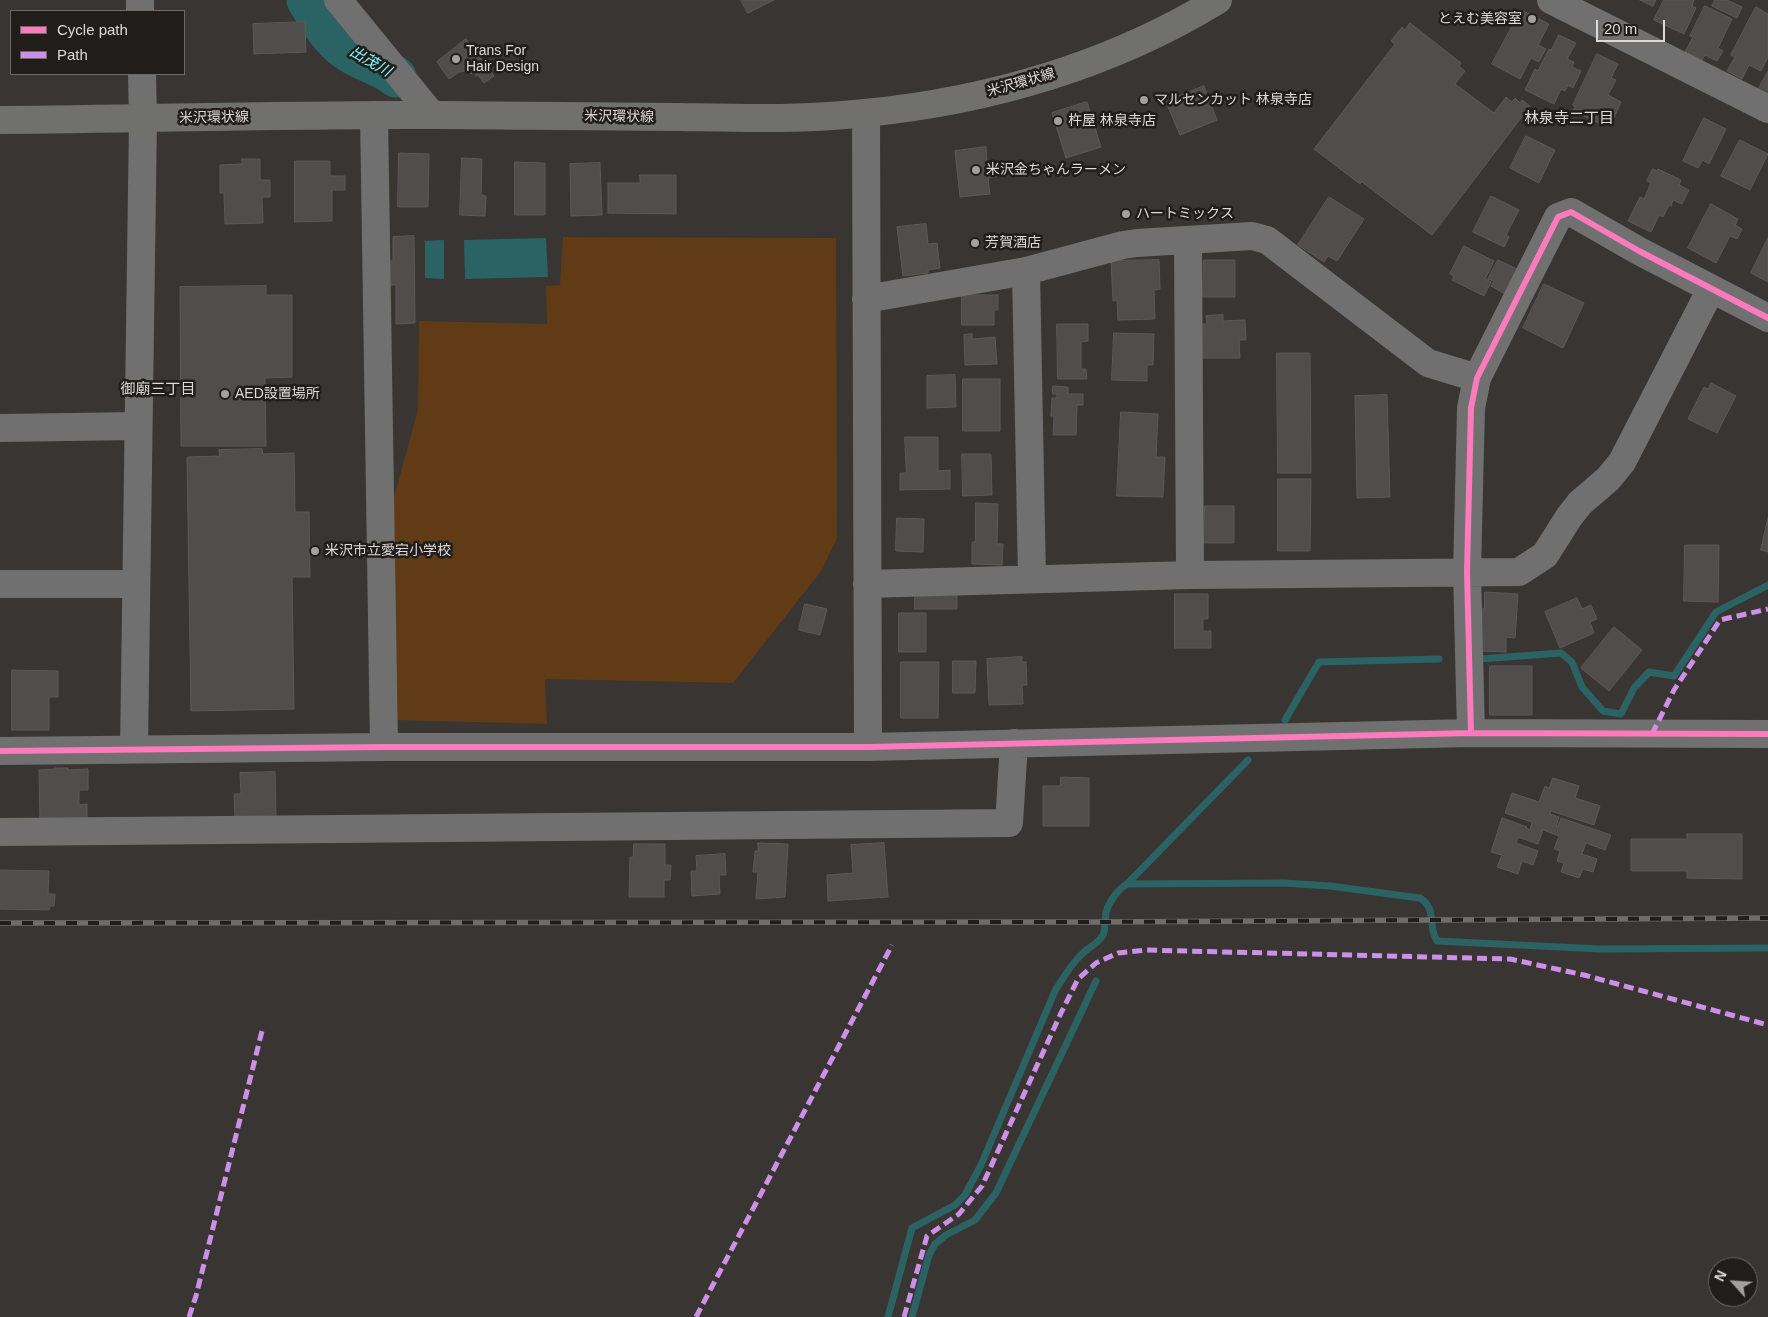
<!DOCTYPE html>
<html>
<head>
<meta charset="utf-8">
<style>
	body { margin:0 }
	#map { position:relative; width:1768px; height:1317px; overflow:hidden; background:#383533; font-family:Arial,sans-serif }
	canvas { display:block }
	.legend { position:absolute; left:10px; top:10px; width:175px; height:65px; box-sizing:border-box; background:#201d1b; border:1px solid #6c6966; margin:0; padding:6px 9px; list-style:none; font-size:15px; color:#dedad7 }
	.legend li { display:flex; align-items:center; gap:10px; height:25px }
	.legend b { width:25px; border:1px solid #6c6966 }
	.north { position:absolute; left:1708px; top:1257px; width:50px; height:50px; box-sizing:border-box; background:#201d1b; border:1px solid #6c6966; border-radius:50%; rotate:296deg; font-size:14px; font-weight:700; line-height:20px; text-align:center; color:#dedad7 }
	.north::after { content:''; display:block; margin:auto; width:18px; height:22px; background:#a4a09e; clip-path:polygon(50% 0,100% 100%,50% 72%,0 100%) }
	.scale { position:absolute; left:1596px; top:20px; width:69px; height:22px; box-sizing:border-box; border:2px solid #dedad7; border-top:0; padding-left:6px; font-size:15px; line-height:18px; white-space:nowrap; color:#dedad7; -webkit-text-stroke:4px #201d1b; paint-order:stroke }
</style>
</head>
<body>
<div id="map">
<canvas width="1768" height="1317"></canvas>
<ul class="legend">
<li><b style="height:6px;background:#fd7abc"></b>Cycle path</li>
<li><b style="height:6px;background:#ce8fe9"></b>Path</li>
</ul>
<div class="north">N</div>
<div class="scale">20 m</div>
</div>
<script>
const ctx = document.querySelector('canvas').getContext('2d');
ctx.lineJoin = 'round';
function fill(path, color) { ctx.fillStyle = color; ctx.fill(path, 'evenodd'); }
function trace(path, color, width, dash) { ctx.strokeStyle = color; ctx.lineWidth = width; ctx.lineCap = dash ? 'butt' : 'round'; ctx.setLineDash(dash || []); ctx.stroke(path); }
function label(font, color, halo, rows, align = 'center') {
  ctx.font = font + ' Arial,"Noto Sans JP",sans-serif'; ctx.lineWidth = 5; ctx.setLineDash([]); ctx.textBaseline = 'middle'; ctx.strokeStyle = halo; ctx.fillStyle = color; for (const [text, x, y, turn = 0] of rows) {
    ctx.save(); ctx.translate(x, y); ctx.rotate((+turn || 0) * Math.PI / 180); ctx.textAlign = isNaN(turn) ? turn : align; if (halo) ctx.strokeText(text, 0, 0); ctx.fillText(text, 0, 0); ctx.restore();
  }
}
fill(new Path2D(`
	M 563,237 L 836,238 L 837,538 L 822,570 L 733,683 L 545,679 L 547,724 L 395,720 L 392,504 L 418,410 L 419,321 L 547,324 L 546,286 L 560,285 Z`), '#613b16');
fill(new Path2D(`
	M 546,238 L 548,277 L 465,279 L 464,240 Z
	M 444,240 L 444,279 L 425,278 L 425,241 Z`), '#2b6365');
trace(new Path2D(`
	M 1480,659 L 1561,653 L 1572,662 L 1582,687 L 1603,711 L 1621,714 L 1634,688 L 1649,672 L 1674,676 L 1716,612 L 1768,585
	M 1285,720 L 1319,662 L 1439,659
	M 1127,884 L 1284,883 L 1330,886 L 1420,898 C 1438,910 1427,925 1437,941 L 1601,949 L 1768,948
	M 888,1317 L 912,1228 L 955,1205 L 965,1195 L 981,1165 L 1055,991 C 1063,978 1071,964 1083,953 C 1089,947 1099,943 1103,935 C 1106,928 1105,919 1106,912 C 1109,902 1118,889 1127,884 L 1248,760
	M 912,1317 L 929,1255 L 935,1244 L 946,1235 L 975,1220 L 996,1193 L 1096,981`), '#2b6365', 7);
trace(new Path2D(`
	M 307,0 C 318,18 330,39 348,51 C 363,62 381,65 396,77`), '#2b6365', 41);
const building = new Path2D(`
	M 741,0 L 774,0 L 748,13 Z
	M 1640,0 L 1656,0 L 1653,6 Z
	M 1664,0 L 1694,0 L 1692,6 L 1696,8 L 1684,34 L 1654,20 Z
	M 1715,0 L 1727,0 L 1742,7 L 1737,18 L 1712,6 Z
	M 1705,6 L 1732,19 L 1718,48 L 1723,51 L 1717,61 L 1705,55 L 1702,60 L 1685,52 L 1693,37 L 1690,36 Z
	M 1756,7 L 1768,14 L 1768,57 L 1761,71 L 1749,65 L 1742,79 L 1727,71 L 1735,57 L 1731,55 Z
	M 1521,10 L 1549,24 L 1538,45 L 1546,49 L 1539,62 L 1531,58 L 1520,79 L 1492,64 Z
	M 305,22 L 306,52 L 254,54 L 253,24 Z
	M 1410,23 L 1461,63 L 1459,66 L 1465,71 L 1455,84 L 1494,113 L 1506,97 L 1512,102 L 1515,98 L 1520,103 L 1522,100 L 1530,106 L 1432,235 L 1362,182 L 1360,184 L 1314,149 L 1395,44 L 1391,41 L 1402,27 L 1405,30 Z
	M 1559,35 L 1576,43 L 1567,59 L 1574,62 L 1572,67 L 1581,71 L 1573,88 L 1568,85 L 1565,91 L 1561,89 L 1554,104 L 1525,90 L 1535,69 L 1538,71 L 1549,49 L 1551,50 Z
	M 466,39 L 494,76 L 484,83 L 478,75 L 476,76 L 474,72 L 471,74 L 468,71 L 459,72 L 449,79 L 437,62 Z
	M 1597,54 L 1618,64 L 1611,78 L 1616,80 L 1608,95 L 1621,102 L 1611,124 L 1603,120 L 1601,124 L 1573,111 L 1575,107 L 1573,105 Z
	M 1768,71 L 1768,95 L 1758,90 Z
	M 1204,86 L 1217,120 L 1180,135 L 1166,102 Z
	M 1087,102 L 1101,147 L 1066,158 L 1052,113 Z
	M 1704,118 L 1726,129 L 1709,164 L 1703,160 L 1698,168 L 1683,161 Z
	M 1526,136 L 1555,150 L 1539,183 L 1510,168 Z
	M 1740,140 L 1768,154 L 1750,190 L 1721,176 Z
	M 986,147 L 987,163 L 994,162 L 996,177 L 988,178 L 990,194 L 960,197 L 955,151 Z
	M 399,153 L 429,154 L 428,207 L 398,207 Z
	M 462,158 L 482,159 L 481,195 L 486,196 L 485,216 L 460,215 Z
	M 242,159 L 260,159 L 260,180 L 270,180 L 270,197 L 262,197 L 263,223 L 225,224 L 224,193 L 220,193 L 220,165 L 242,164 Z
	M 295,161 L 330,161 L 330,176 L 345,176 L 345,190 L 332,190 L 332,221 L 295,222 Z
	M 515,162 L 545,163 L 545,215 L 515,215 Z
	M 600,163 L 602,215 L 571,216 L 570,164 Z
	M 1653,169 L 1657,171 L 1658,169 L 1681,180 L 1679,185 L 1689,190 L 1682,204 L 1673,200 L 1671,206 L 1669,205 L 1663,217 L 1659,215 L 1651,232 L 1628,221 L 1640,197 L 1644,199 L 1651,183 L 1647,181 Z
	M 640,175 L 676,175 L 676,214 L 608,213 L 608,183 L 640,183 Z
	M 1491,196 L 1519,210 L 1506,235 L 1509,237 L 1504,247 L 1473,232 Z
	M 1329,197 L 1364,219 L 1337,261 L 1328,256 L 1324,262 L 1298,245 Z
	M 1711,204 L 1738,219 L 1735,225 L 1742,229 L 1737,239 L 1730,236 L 1716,263 L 1688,248 Z
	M 926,224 L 928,244 L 937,243 L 940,268 L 928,270 L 928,273 L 903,276 L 897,227 Z
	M 414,236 L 415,323 L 396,324 L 396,285 L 384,285 L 384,261 L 393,261 L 393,237 Z
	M 1768,238 L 1768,282 L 1751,273 Z
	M 1464,246 L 1494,261 L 1485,279 L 1491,282 L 1484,296 L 1452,280 L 1454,276 L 1450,274 Z
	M 1159,260 L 1160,289 L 1154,290 L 1155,319 L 1118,320 L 1117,300 L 1113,301 L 1111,261 Z
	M 1204,260 L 1235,260 L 1235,297 L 1203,297 Z
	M 1498,260 L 1517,269 L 1505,294 L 1491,286 L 1494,281 L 1488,279 Z
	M 1544,284 L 1584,303 L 1563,348 L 1523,328 Z
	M 266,286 L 266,295 L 292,295 L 292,377 L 265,378 L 266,446 L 181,446 L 180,287 Z
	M 962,295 L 998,295 L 998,310 L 994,310 L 994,325 L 962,325 Z
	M 1223,315 L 1223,321 L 1245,320 L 1246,340 L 1239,340 L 1240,358 L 1200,358 L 1200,324 L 1207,324 L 1206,316 Z
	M 1057,324 L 1088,324 L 1088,341 L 1081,342 L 1081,369 L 1086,369 L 1087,379 L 1058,379 Z
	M 1114,333 L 1154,334 L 1153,365 L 1147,365 L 1147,381 L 1112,380 Z
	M 972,334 L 972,339 L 995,337 L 997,364 L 965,365 L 964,335 Z
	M 1277,353 L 1310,353 L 1311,473 L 1278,473 Z
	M 955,375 L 956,407 L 927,408 L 927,376 Z
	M 963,379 L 1000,379 L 1000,431 L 963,431 Z
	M 1711,383 L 1736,396 L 1717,433 L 1688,419 L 1704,387 L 1708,389 Z
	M 1053,386 L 1068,387 L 1068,394 L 1083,394 L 1083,405 L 1077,405 L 1076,435 L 1053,435 L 1054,416 L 1051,416 L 1052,398 L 1057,398 L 1057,394 L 1053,394 Z
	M 1387,395 L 1390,497 L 1357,498 L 1355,396 Z
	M 1121,412 L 1158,414 L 1156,457 L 1165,457 L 1163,497 L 1117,496 Z
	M 905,437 L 938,437 L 938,471 L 950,470 L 950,489 L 900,490 L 900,473 L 906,473 Z
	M 262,449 L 263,454 L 294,453 L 295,512 L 309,512 L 310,577 L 292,577 L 294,709 L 191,711 L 187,457 L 220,456 L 219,450 Z
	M 962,454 L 991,454 L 992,495 L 963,496 Z
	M 1278,479 L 1311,479 L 1310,551 L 1278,551 Z
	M 976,503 L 998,504 L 997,544 L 1003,544 L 1002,565 L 972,564 L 972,542 L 975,542 Z
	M 1205,506 L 1234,506 L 1234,543 L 1204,543 Z
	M 897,518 L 924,519 L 923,552 L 896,551 Z
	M 1768,518 L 1768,552 L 1761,550 Z
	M 1685,545 L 1719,545 L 1718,602 L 1684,601 Z
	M 915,588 L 957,588 L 957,609 L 915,609 Z
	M 1485,592 L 1518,594 L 1515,638 L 1506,637 L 1506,652 L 1479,651 L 1481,609 L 1484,609 Z
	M 1175,594 L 1208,594 L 1208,619 L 1203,619 L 1203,631 L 1211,631 L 1211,648 L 1175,648 Z
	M 1577,598 L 1582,609 L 1591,605 L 1597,619 L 1590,622 L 1594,633 L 1560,648 L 1545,612 Z
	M 805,604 L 827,609 L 820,635 L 799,630 Z
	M 899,613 L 926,613 L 926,652 L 899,652 Z
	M 1614,627 L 1642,650 L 1609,691 L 1581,668 Z
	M 1022,657 L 1022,662 L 1026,662 L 1027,685 L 1022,685 L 1023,704 L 989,705 L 987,659 Z
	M 953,661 L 976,661 L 975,693 L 953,693 Z
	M 901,662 L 939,662 L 938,718 L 901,718 Z
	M 1490,666 L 1532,666 L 1532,715 L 1490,715 Z
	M 12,670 L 58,671 L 58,697 L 49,697 L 49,730 L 12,730 Z
	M 55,768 L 68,768 L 68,770 L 88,769 L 88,790 L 79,790 L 79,805 L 87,804 L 87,823 L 40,824 L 39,770 L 55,769 Z
	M 275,772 L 276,817 L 235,819 L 234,794 L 241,794 L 240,773 Z
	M 1061,777 L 1089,778 L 1089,826 L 1043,826 L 1043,786 L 1060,786 Z
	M 1553,778 L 1579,786 L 1575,798 L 1600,806 L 1594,825 L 1551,811 L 1550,814 L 1559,817 L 1556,826 L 1558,826 L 1561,818 L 1611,835 L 1605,850 L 1586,843 L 1582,854 L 1597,859 L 1593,872 L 1583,869 L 1579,878 L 1561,872 L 1564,863 L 1557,861 L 1560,851 L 1554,849 L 1559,836 L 1543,830 L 1538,844 L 1518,837 L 1516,843 L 1538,851 L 1533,865 L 1522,861 L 1518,874 L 1497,867 L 1502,855 L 1491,852 L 1502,818 L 1527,827 L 1526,828 L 1530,830 L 1532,822 L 1505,813 L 1512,793 L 1539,802 L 1545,786 L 1549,788 Z
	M 1687,834 L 1742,834 L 1742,879 L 1687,878 L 1687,871 L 1631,871 L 1631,839 L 1687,839 Z
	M 758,843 L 788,844 L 785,897 L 756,899 L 758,872 L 753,872 L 755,851 L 758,851 Z
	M 884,843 L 888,897 L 828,901 L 827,875 L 853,873 L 851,845 Z
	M 634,844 L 665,844 L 665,865 L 671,865 L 670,880 L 664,880 L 664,897 L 629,897 L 630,857 L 633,857 Z
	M 725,854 L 726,875 L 719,875 L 720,894 L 692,896 L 691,871 L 697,871 L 696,856 Z
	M 0,870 L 49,871 L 48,894 L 55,894 L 54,906 L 50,906 L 49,910 L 0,909 Z`);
fill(building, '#504d4c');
trace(building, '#5c5958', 1);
trace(new Path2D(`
	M 140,0 L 140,11
	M 338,0 L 432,115
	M 1551,0 L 1768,109
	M 866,113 L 868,747
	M 374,115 L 384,747
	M 1188,241 L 1190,575
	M 1026,271 L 1032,578
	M 866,299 L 1026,271 L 1123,245 L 1137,243 L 1252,236 L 1267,240 L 1428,363 L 1477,378
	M 0,428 L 138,426
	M 0,584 L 136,584
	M 867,584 L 1190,575 L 1519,572 L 1545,555 L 1569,517 L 1580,503 L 1608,479 L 1622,462 L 1711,289
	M 1471,733 L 1467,572 L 1471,408 L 1477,378 L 1558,217 L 1571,212 L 1639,251 L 1768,318
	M 134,749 L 143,119 L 142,74
	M 0,751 L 384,747 L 868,747 L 1471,733 L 1768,734
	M 0,832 L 1009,823 L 1014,743`), '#6f706f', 28);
trace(new Path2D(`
	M 0,120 C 145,119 291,114 436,115 C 517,116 598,117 679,117 C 740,118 803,120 865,113 C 989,101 1112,65 1218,0`), '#70706f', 28);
const rail = new Path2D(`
	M 0,923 L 1100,922 L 1768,918`);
trace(rail, '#6e6d6c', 5.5);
trace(rail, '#201d1b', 4, [11]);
trace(new Path2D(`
	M 1652,734 L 1674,690 L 1720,620 L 1768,609
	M 189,1317 L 196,1296 L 263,1027
	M 696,1317 L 892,945
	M 904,1317 L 927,1236 L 959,1214 L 982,1186 L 1061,1013 L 1078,979 L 1096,963 L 1118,953 L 1146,950 L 1510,959 L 1584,975 L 1768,1025`), '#ce8fe9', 5, [10, 5]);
trace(new Path2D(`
	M 1471,733 L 1467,572 L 1471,408 L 1477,378 L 1558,217 L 1571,212 L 1639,251 L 1768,318
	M 0,751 L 384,747 L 868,747 L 1471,733 L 1768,734`), '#fd7abc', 6);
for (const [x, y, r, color] of [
	[1532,19,5,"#a4a09e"],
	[456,59,5,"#a4a09e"],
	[1144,100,5,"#a4a09e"],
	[1058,121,5,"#a4a09e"],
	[976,170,5,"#a4a09e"],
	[1126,214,5,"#a4a09e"],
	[975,243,5,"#a4a09e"],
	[225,394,5,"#a4a09e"],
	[315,551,5,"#a4a09e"]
]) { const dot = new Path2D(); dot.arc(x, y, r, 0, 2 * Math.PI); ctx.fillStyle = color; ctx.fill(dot); trace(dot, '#201d1b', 2); }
label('14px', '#dedad7', '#201d1b', [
	["とえむ美容室",1522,19,"right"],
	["Trans For",466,51],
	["Hair Design",466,67],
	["マルセンカット 林泉寺店",1154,100],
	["杵屋 林泉寺店",1068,121],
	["米沢金ちゃんラーメン",986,170],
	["ハートミックス",1136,214],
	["芳賀酒店",985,243],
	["AED設置場所",235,394],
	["米沢市立愛宕小学校",325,551]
], 'left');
label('14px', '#dedad7', '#201d1b', [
	["米沢環状線",1021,83,-16],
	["米沢環状線",619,117,1],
	["米沢環状線",214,118,-1]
]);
label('italic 15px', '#81f8fd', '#201d1b', [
	["出茂川",370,62,30]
]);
label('15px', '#dedad7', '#201d1b', [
	["林泉寺二丁目",1569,119],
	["御廟三丁目",158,390]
]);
</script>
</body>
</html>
